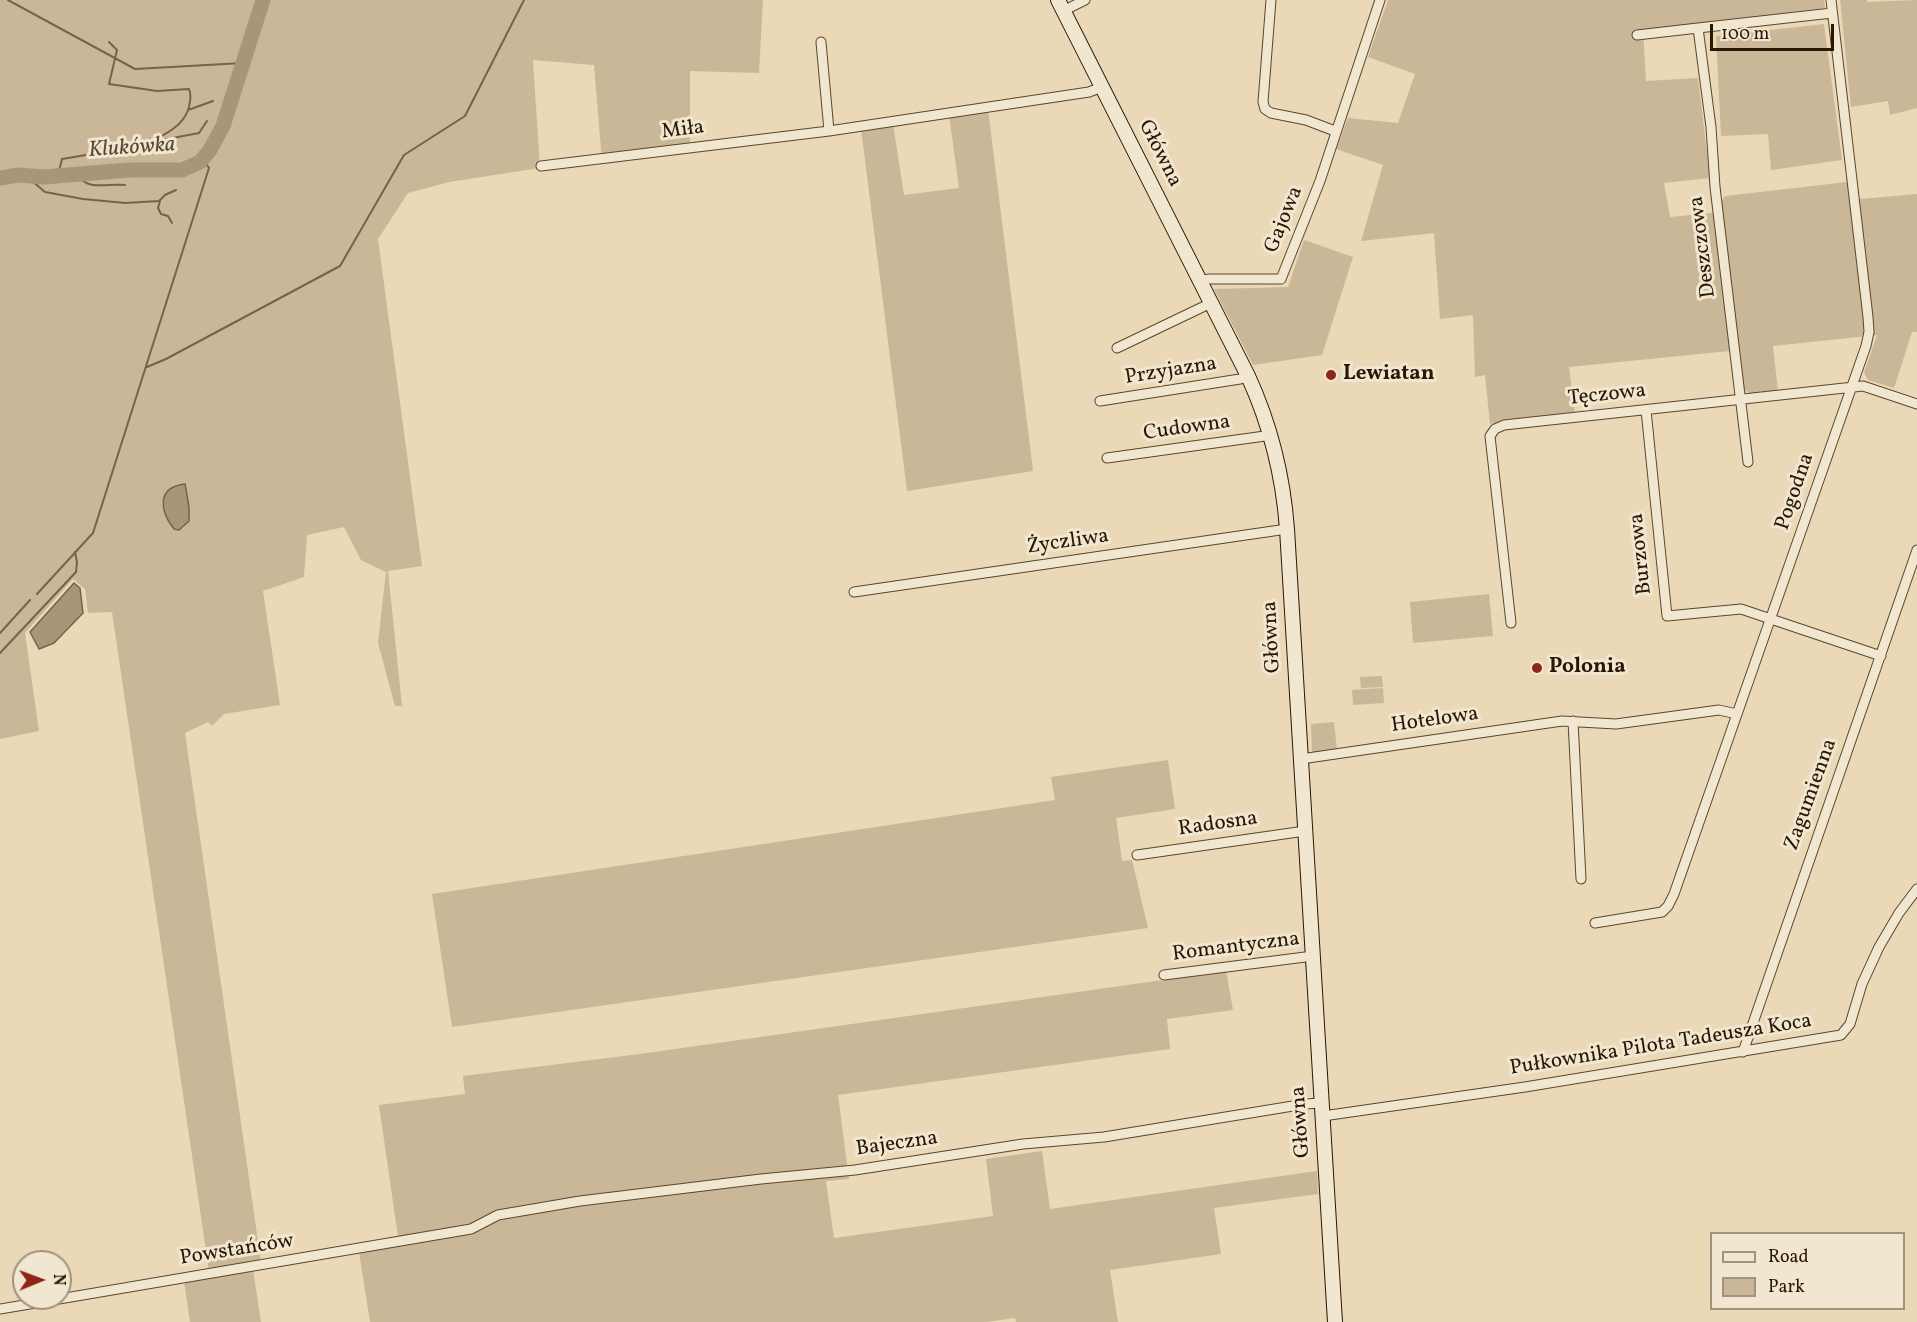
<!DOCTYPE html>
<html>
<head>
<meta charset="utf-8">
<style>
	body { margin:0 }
	#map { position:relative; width:1917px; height:1322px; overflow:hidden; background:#ead8b7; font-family:Vollkorn,serif }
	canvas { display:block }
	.legend { position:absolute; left:1710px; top:1232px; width:195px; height:78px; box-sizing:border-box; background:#f1e6d0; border:2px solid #a1937e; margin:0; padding:8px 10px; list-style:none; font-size:18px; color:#2a1603 }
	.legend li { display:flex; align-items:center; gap:12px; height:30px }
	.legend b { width:30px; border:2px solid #a1937e }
	.north { position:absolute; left:12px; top:1250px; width:60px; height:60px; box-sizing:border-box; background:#f1e6d0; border:2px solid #a1937e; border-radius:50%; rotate:89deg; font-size:16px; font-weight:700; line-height:24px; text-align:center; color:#2a1603 }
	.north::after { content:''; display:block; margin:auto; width:21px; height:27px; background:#8f2418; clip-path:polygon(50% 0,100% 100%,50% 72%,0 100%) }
	.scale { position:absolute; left:1710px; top:24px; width:124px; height:27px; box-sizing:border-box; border:3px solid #2a1603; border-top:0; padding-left:8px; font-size:18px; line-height:21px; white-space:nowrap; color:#2a1603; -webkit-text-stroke:4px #f1e6d0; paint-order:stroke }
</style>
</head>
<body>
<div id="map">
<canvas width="1917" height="1322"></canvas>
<ul class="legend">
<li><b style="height:8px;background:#f1e6d0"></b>Road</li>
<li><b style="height:16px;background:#c9b798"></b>Park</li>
</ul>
<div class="north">N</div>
<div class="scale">100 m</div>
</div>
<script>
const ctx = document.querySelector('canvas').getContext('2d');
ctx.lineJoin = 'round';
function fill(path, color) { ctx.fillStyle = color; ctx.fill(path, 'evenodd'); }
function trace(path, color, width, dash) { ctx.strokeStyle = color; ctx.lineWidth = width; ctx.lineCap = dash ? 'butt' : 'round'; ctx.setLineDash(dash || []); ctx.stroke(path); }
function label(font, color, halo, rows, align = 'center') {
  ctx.font = font + ' Vollkorn,serif'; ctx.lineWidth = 6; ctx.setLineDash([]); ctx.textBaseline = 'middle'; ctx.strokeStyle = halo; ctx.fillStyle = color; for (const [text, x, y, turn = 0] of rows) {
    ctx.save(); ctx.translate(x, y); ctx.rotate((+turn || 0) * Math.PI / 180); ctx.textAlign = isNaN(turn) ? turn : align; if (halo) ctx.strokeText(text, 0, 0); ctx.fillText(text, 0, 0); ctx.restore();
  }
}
fill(new Path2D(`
	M 0,0 L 763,0 L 759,73 L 690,71 L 690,151 L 602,161 L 594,65 L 533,60 L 540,168 L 449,182 L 408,193 L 378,239 L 422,566 L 388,571 L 402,706 L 395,706 L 378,643 L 386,572 L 361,560 L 344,527 L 307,535 L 304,577 L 263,591 L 280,705 L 224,714 L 212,726 L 208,722 L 185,733 L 261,1262 L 209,1271 L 112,612 L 88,613 L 85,589 L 73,579 L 25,633 L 39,731 L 0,739 Z
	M 1388,0 L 1824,0 L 1825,8 L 1643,30 L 1646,81 L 1698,78 L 1710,178 L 1664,183 L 1670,217 L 1713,213 L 1725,196 L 1847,182 L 1849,200 L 1917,194 L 1917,332 L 1912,332 L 1894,388 L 1868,380 L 1864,373 L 1877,335 L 1773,346 L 1778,391 L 1750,394 L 1744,389 L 1740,350 L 1569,367 L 1575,414 L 1490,424 L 1485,375 L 1475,377 L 1473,315 L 1440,319 L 1434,233 L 1361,241 L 1383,165 L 1336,149 L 1348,118 L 1398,123 L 1415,74 L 1368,57 Z
	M 1840,0 L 1867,0 L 1867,2 L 1917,0 L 1917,108 L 1890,115 L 1888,101 L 1851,107 Z
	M 1824,24 L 1842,160 L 1771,170 L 1768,134 L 1721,136 L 1716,36 Z
	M 988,109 L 1033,471 L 907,491 L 861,129 L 893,124 L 904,195 L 959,188 L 949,115 Z
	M 1304,240 L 1353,257 L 1322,355 L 1253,365 L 1214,289 L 1288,287 Z
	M 1489,594 L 1493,636 L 1413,643 L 1410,602 Z
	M 1382,676 L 1383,687 L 1361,688 L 1360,677 Z
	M 1383,688 L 1384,703 L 1353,705 L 1352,690 Z
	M 1334,722 L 1337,750 L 1312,753 L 1311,724 Z
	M 1168,760 L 1175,809 L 1116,818 L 1122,861 L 1132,860 L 1148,928 L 452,1027 L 432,894 L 1055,800 L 1051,777 Z
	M 1226,971 L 1233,1010 L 1167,1019 L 1170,1049 L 838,1095 L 849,1179 L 826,1181 L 834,1238 L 993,1216 L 986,1159 L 1042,1151 L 1050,1209 L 1317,1171 L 1318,1194 L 1214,1208 L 1221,1254 L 1110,1270 L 1118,1322 L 1016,1322 L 1015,1318 L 986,1322 L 370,1322 L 359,1252 L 399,1244 L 379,1105 L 465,1094 L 463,1076 L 640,1054 Z
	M 253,1270 L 261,1322 L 190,1322 L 184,1281 Z`), '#c9b798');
const water = new Path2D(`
	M 185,484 L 189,507 L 189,521 L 179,530 L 174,529 C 159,510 157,487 185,484 Z
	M 74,583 L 80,588 L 83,613 L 54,643 L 39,649 L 30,632 Z`);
fill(water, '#a9967a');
trace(water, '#76634a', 1.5);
trace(new Path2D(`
	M 8,0 L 135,69 L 243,63
	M 109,42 L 117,50 L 109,84 L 157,91 L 189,89 C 192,96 190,100 189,107 C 182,133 148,142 126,148
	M 188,110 L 213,101
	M 157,139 L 162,140 L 199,133 L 207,121
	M 77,173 C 86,192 107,183 125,185
	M 25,175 L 45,192 L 83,199 L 125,203 L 159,201 L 165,195 L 176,190
	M 58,175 L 62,159 L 116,150
	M 160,201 L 158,208 L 161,214 L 168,216 L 172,223
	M 147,367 L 166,359 L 340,266 L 404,155 L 465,116 L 524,0
	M 37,594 L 93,533 L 209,168 L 203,159
	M 0,633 L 30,600
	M 0,653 L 76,572 L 77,562 L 75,552`), '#76634a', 2);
trace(new Path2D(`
	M 0,178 L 18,175 L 44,177 L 129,170 L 182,170 L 200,162 L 210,150 L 223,126 L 263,0`), '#a9967a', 15);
const street = new Path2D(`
	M 1271,0 L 1263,102 L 1265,109 L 1271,113 L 1306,120 L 1335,131
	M 1063,11 L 1085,0
	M 1637,35 L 1698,28
	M 821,42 L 829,131
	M 541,166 L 829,131 L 1089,92 L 1102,87
	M 1201,283 L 1208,279 L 1281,279 L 1320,181 L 1380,0
	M 1117,348 L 1211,303
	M 1100,401 L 1240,379 L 1248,376
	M 1646,410 L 1667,616 L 1741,609 L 1881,656
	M 1107,458 L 1272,435
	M 1748,462 L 1715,187 L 1711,127 L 1698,28 L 1832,13
	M 854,592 L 1287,529
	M 1511,623 L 1490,436 L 1495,429 L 1504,425 L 1863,386 L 1917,404
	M 1573,721 L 1581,879
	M 1301,759 L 1562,721 L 1616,724 L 1719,710 L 1737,714
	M 1137,855 L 1305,831
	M 1595,923 L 1662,912 L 1668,906 L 1674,894 L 1866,346 L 1869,332 L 1868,317 L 1831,0
	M 1164,975 L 1313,956
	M 1743,1052 L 1917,550
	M 1323,1116 L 1525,1087 L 1841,1035 L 1850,1024 L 1862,984 L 1879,947 L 1899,913 L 1917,889
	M 0,1309 L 471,1229 L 498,1215 L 580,1201 L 761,1179 L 855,1170 L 1023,1144 L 1104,1137 L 1305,1104 L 1322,1103`);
const secondary = new Path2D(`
	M 1058,0 L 1248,376 C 1271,426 1283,475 1287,529 L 1335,1322`);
trace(street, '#5a4630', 11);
trace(secondary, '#2a1603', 16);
trace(street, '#f1e6d0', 9);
trace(secondary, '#f1e6d0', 14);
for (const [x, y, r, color] of [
	[1331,375,6,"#8f2418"],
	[1537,668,6,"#8f2418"]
]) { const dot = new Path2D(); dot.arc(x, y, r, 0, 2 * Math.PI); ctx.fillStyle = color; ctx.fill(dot); trace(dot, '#f1e6d0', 2); }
label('21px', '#2a1603', '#f1e6d0', [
	["Miła",683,131,-7],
	["Główna",1159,154,63],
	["Gajowa",1285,220,-68],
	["Deszczowa",1704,247,-97],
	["Przyjazna",1171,372,-9],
	["Tęczowa",1607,396,-6],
	["Cudowna",1187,429,-8],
	["Pogodna",1796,492,-71],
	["Życzliwa",1068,543,-8],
	["Burzowa",1642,554,-96],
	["Główna",1273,637,-93],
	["Hotelowa",1435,721,-8],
	["Zagumienna",1812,795,-70],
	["Radosna",1218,825,-8],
	["Romantyczna",1236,948,-7],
	["Pułkownika Pilota Tadeusza Koca",1661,1046,-9],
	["Główna",1302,1122,-94],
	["Bajeczna",897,1145,-8],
	["Powstańców",237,1251,-9]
]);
label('bold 21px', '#2a1603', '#f1e6d0', [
	["Lewiatan",1343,375],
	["Polonia",1549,668]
], 'left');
label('italic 22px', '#5d4933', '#f1e6d0', [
	["Klukówka",132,149,-4]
]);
</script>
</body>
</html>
